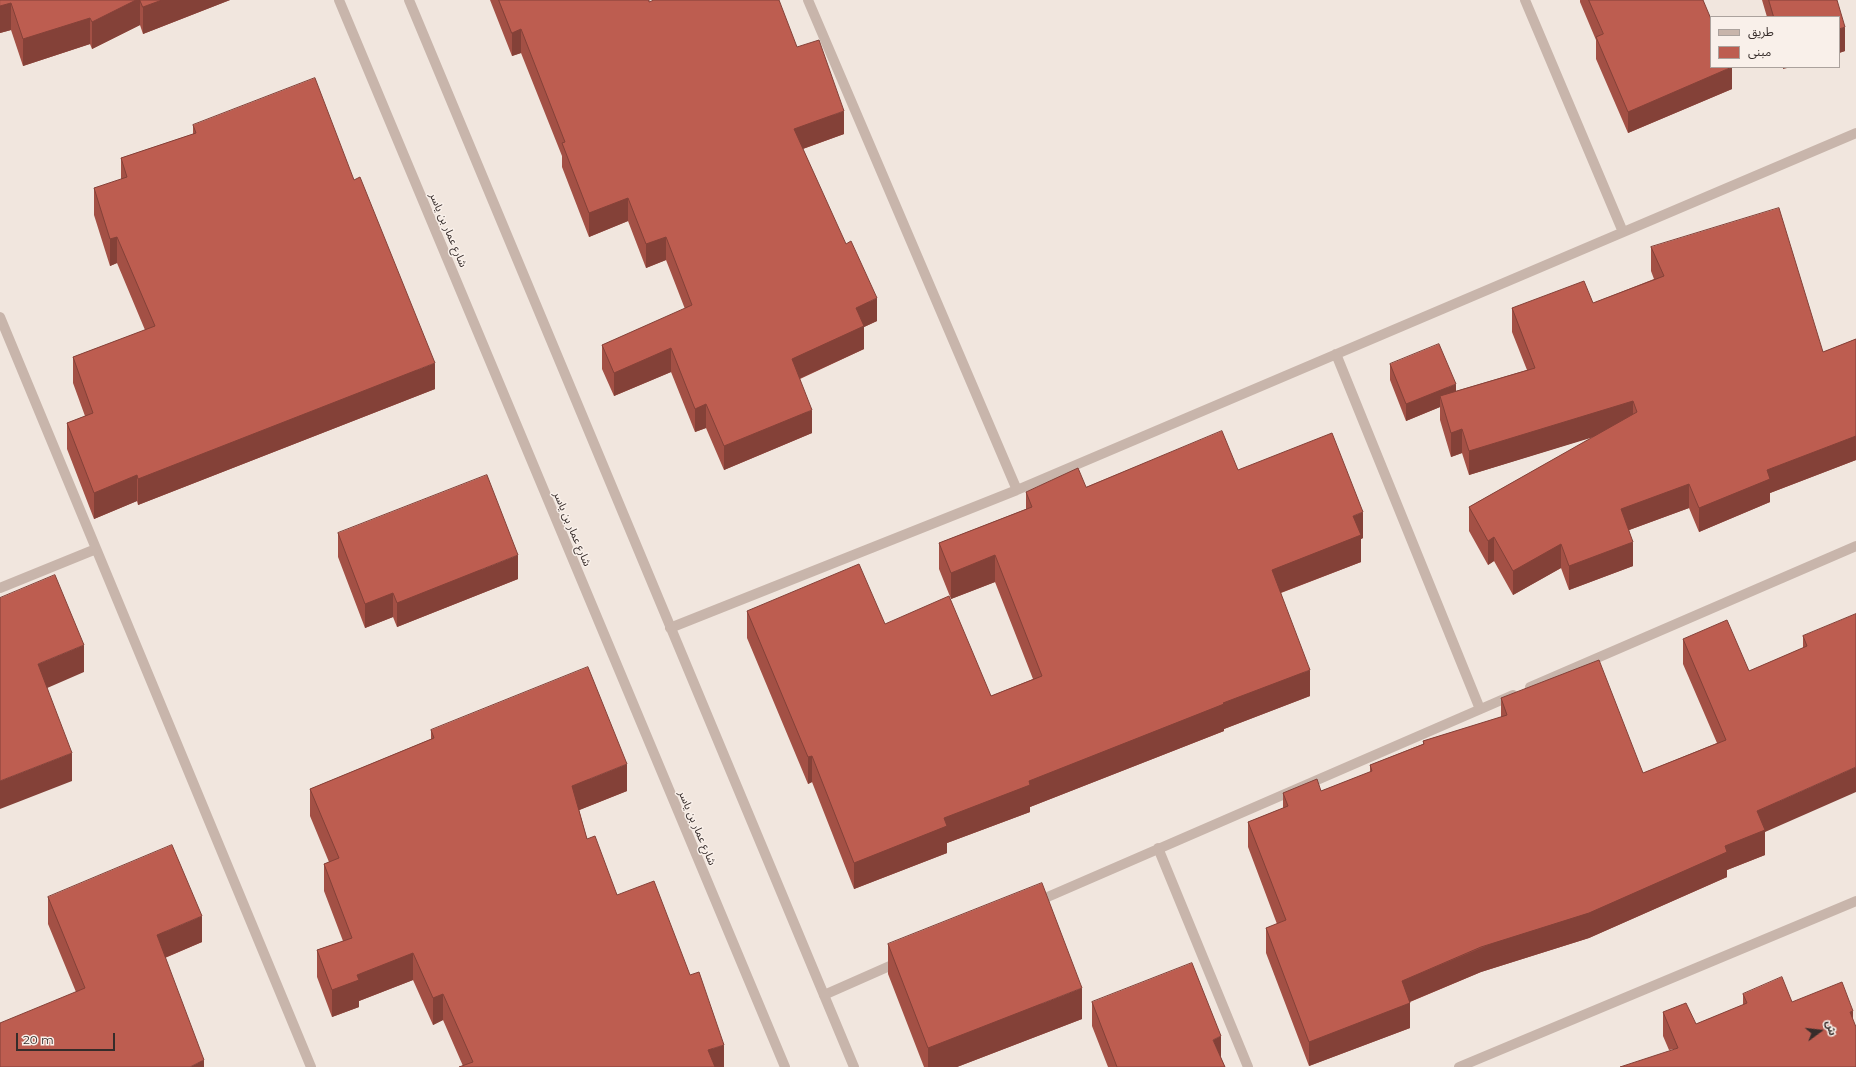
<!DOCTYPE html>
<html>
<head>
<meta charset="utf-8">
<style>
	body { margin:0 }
	#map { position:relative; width:1856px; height:1067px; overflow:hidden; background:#f1e6de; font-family:Montserrat,"Noto Sans Arabic",sans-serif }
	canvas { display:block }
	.legend { position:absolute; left:1710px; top:16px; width:130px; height:52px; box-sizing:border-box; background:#f9f0ea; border:1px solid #aba29d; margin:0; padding:5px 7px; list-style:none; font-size:12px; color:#362c2a }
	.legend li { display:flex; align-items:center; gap:8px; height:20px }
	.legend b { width:20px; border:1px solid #aba29d }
	.north { position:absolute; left:1800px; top:1011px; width:40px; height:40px; -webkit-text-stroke:3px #f9f0ea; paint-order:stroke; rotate:75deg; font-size:11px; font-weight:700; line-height:16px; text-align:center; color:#362c2a }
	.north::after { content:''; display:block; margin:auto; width:14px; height:18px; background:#362c2a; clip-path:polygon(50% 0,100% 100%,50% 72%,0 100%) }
	.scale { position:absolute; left:16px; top:1033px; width:99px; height:18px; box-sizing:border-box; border:2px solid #362c2a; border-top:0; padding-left:5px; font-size:12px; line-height:14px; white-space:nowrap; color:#362c2a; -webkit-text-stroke:3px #f9f0ea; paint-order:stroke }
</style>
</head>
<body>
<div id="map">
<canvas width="1856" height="1067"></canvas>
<ul class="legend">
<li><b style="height:5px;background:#c8b5ab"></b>طريق</li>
<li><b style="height:11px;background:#bd5d50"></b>مبنى</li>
</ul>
<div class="north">ش</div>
<div class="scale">20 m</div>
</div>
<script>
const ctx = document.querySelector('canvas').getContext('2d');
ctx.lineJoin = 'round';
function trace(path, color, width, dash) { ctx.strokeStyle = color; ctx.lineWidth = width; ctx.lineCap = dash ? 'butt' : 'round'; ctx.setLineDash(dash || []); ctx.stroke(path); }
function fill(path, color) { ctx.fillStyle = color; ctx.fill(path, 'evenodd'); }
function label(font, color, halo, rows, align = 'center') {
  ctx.font = font + ' Montserrat,"Noto Sans Arabic",sans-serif'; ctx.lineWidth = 3; ctx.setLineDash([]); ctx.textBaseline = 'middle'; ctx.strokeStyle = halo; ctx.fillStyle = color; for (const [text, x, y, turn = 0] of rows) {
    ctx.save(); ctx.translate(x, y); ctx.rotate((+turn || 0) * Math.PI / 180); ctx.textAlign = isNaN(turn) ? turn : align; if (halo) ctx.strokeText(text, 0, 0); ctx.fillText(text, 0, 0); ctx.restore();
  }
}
trace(new Path2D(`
	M 808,0 L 1017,490
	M 1525,0 L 1623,232
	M 0,317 L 311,1067
	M 1336,354 L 1480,709
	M 0,588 L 96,549
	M 670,628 L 1017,490 L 1856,133
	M 1530,687 L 1856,546
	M 1158,848 L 1248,1067
	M 1036,902 L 1513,695
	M 824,995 L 901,961
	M 1459,1067 L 1856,901`), '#c8b5ab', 10);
trace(new Path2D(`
	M 339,0 L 785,1067
	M 409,0 L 854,1067`), '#c8b5ab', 10);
fill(new Path2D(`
	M 0,0 L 230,0 L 143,34 L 140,25 L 92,49 L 90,44 L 23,66 L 11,30 L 0,33 Z
	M 490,0 L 649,0 L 649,2 L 797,47 L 844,134 L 803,149 L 877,321 L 864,327 L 864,349 L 800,379 L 812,433 L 724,470 L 706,428 L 695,432 L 671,372 L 614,396 L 602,369 L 602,345 L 685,309 L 666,260 L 646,268 L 628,221 L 589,237 L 562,167 L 562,156 L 521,53 L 512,56 Z
	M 1580,0 L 1703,0 L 1732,89 L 1628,133 L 1596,59 L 1596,40 L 1580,2 Z
	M 1762,0 L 1837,0 L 1845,51 L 1839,53 L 1839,17 L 1767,17 Z
	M 193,125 L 435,389 L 138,505 L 137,501 L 94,519 L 67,449 L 67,423 L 85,416 L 73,383 L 73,357 L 145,330 L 117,263 L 110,266 L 94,215 L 94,188 L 121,180 L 121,158 L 193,134 Z
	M 1651,247 L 1823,352 L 1856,339 L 1856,460 L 1770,493 L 1770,502 L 1699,532 L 1689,508 L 1629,530 L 1633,566 L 1569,590 L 1561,568 L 1513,595 L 1494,561 L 1488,565 L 1469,531 L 1469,507 L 1595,436 L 1469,475 L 1462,453 L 1451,457 L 1440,420 L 1440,407 L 1406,421 L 1390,380 L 1390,364 L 1456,391 L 1527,370 L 1512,332 L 1512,308 L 1593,303 L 1654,279 L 1651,271 Z
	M 1238,470 L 1363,538 L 1361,539 L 1361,562 L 1281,593 L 1310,696 L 1224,729 L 1224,731 L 1030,807 L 1030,812 L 947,843 L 947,853 L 854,889 L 812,782 L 808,784 L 747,638 L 747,611 L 885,624 L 991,696 L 1033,679 L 995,582 L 951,599 L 939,569 L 939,543 L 1026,509 L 1026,492 L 1086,487 Z
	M 338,533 L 518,579 L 397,627 L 393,617 L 365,628 L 338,557 Z
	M 1856,614 L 1765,832 L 1765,855 L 1727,870 L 1727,877 L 1589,938 L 1481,972 L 1410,1002 L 1410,1028 L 1309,1066 L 1266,953 L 1266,928 L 1277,924 L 1248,847 L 1248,822 L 1283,808 L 1283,793 L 1321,791 L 1370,772 L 1370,765 L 1423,744 L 1423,741 L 1501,717 L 1501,698 L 1643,773 L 1717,743 L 1683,664 L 1683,639 L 1749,671 L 1803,648 L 1803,636 Z
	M 431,730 L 627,791 L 579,810 L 587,839 L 617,895 L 724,1067 L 463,1066 L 443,1020 L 433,1025 L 413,980 L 359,1001 L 359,1007 L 332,1017 L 317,977 L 317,950 L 343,941 L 324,891 L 324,864 L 329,862 L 310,816 L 310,789 L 431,739 Z
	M 48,897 L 202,942 L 165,958 L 204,1067 L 76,992 L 48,924 Z
	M 888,944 L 1082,1019 L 957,1067 L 924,1067 L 888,974 Z
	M 1743,994 L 1792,1002 L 1853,1020 L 1669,1050 L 1663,1036 L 1663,1012 L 1696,1024 L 1743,1005 Z
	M 1092,1002 L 1221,1058 L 1225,1067 L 1108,1067 L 1092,1026 Z`), '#a35045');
fill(new Path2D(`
	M 136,0 L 140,0 L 140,25 L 92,49 L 92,22 Z
	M 162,0 L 230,0 L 143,34 L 143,7 Z
	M 11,3 L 11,30 L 0,33 L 0,6 Z
	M 90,18 L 90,44 L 23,66 L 23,39 Z
	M 1845,27 L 1845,51 L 1839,53 L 1839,29 Z
	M 521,29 L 521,53 L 512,56 L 512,33 Z
	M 1732,67 L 1732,89 L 1628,133 L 1628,112 Z
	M 1783,67 L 1791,67 L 1783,69 Z
	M 844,111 L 844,134 L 794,152 L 794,129 Z
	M 628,198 L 628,221 L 589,237 L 589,213 Z
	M 117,237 L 117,263 L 110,266 L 110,239 Z
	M 666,237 L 666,260 L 646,268 L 646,244 Z
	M 877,298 L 877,321 L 864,327 L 864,349 L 792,382 L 792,359 L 856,308 Z
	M 671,348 L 671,372 L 614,396 L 614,373 Z
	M 435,363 L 435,389 L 138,505 L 138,479 Z
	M 1456,384 L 1456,400 L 1440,396 L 1440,407 L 1406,421 L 1406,404 Z
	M 1633,401 L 1633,425 L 1469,475 L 1469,451 Z
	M 706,404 L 706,428 L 695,432 L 695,409 Z
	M 812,410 L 812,433 L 724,470 L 724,446 Z
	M 1462,429 L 1462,453 L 1451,457 L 1451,433 Z
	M 1856,436 L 1856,460 L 1770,493 L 1770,502 L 1699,532 L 1699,508 L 1767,470 Z
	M 137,475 L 137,501 L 94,519 L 94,493 Z
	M 1689,484 L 1689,508 L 1621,533 L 1621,509 Z
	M 1363,512 L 1363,538 L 1361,539 L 1361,562 L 1272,596 L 1272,570 L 1353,516 Z
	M 1494,537 L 1494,561 L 1488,565 L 1488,541 Z
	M 1633,542 L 1633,566 L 1569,590 L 1569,566 Z
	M 1561,544 L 1561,568 L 1513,595 L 1513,571 Z
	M 518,555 L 518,579 L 397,627 L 397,603 Z
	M 995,555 L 995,582 L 951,599 L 951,573 Z
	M 393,593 L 393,617 L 365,628 L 365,604 Z
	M 84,645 L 84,672 L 38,692 L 38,664 Z
	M 1310,670 L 1310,696 L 1224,729 L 1224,731 L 1030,807 L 1030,812 L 947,843 L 947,853 L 854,889 L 854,863 L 944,818 L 1029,781 L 1223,703 Z
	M 72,753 L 72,781 L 0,809 L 0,781 Z
	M 812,756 L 812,782 L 808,784 L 808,757 Z
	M 627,764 L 627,791 L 572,813 L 572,786 Z
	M 1856,767 L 1856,792 L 1765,832 L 1765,855 L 1727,870 L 1727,877 L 1589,938 L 1481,972 L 1402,1005 L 1402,981 L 1725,846 L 1757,811 Z
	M 202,916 L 202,942 L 157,961 L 157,935 Z
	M 413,953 L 413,980 L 359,1001 L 359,1007 L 332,1017 L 332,990 L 357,975 Z
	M 1082,988 L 1082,1019 L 957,1067 L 928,1067 L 928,1048 Z
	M 443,994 L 443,1020 L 433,1025 L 433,998 Z
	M 1410,1003 L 1410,1028 L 1309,1066 L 1309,1042 Z
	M 1853,1011 L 1853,1035 L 1850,1012 Z
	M 1221,1036 L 1221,1060 L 1213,1040 Z
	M 724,1045 L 724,1067 L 708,1067 L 708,1050 Z
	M 204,1060 L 204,1067 L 190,1067 Z`), '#844138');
const building = new Path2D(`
	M 0,0 L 136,0 L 92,22 L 90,18 L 23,39 L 11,3 L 0,6 Z
	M 140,0 L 162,0 L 143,7 Z
	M 499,0 L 649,0 L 649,2 L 654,0 L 779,0 L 797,47 L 819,40 L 844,111 L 794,129 L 846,244 L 851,241 L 877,298 L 856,308 L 864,326 L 792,359 L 812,410 L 724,446 L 706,404 L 695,409 L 671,348 L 614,373 L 602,345 L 692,305 L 666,237 L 646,244 L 628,198 L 589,213 L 562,143 L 565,142 L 521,29 L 512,33 Z
	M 1589,0 L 1703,0 L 1711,19 L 1711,67 L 1732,67 L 1628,112 L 1596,37 L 1603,34 Z
	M 1769,0 L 1837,0 L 1845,27 L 1839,29 L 1839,17 L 1774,17 Z
	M 315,78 L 354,180 L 360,177 L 435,363 L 138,479 L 137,475 L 94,493 L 67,423 L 93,413 L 73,357 L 155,326 L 117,237 L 110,239 L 94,188 L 127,177 L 121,158 L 196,133 L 193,125 Z
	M 1779,208 L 1823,352 L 1856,339 L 1856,436 L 1767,470 L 1770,479 L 1699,508 L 1689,484 L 1621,509 L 1633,542 L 1569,566 L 1561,544 L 1513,571 L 1494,537 L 1488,541 L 1469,507 L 1637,412 L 1633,401 L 1469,451 L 1462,429 L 1451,433 L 1440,396 L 1535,368 L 1512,308 L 1584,281 L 1593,303 L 1664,276 L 1651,247 Z
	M 1439,344 L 1456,384 L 1406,404 L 1390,364 Z
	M 1222,431 L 1238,470 L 1332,433 L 1363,512 L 1353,516 L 1361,535 L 1272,570 L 1310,670 L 1223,703 L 1224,704 L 1029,781 L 1030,785 L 944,818 L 947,826 L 854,863 L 812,756 L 808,757 L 747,611 L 859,564 L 885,624 L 949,596 L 991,696 L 1042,676 L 995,555 L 951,573 L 939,543 L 1032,507 L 1026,492 L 1078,468 L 1086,487 Z
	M 487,475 L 518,555 L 397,603 L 393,593 L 365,604 L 338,533 Z
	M 55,575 L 84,645 L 38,664 L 72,753 L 0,781 L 0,598 Z
	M 1856,614 L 1856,767 L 1757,811 L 1765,830 L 1725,846 L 1727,852 L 1589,913 L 1481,947 L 1402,981 L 1410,1003 L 1309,1042 L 1266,928 L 1286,920 L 1248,822 L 1288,806 L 1283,793 L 1317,779 L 1321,791 L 1372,771 L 1370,765 L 1424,744 L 1423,741 L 1507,715 L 1501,698 L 1599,660 L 1643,773 L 1726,740 L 1683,639 L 1727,620 L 1749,671 L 1807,646 L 1803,636 Z
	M 588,667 L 627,764 L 572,786 L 587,839 L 595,836 L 617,895 L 654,881 L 690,975 L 699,972 L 724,1045 L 708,1050 L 715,1067 L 459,1067 L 473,1062 L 443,994 L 433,998 L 413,953 L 357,975 L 359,980 L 332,990 L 317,950 L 352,938 L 324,864 L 339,858 L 310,789 L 434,738 L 431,730 Z
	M 172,845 L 202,916 L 157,935 L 204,1060 L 190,1067 L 0,1067 L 0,1023 L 85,988 L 48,897 Z
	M 1042,883 L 1082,988 L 928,1048 L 888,944 Z
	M 1192,963 L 1221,1036 L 1213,1040 L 1225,1067 L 1117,1067 L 1092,1002 Z
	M 1782,977 L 1792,1002 L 1842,982 L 1853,1011 L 1850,1012 L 1856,1027 L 1856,1067 L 1620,1067 L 1678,1048 L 1663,1012 L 1686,1003 L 1696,1024 L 1747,1003 L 1743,994 Z`);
fill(building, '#bd5d50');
trace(building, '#844138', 1);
label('11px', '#362c2a', '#f9f0ea', [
	["شارع عمار بن ياسر",448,230,67],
	["شارع عمار بن ياسر",572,529,67],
	["شارع عمار بن ياسر",697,828,67]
]);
</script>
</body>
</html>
